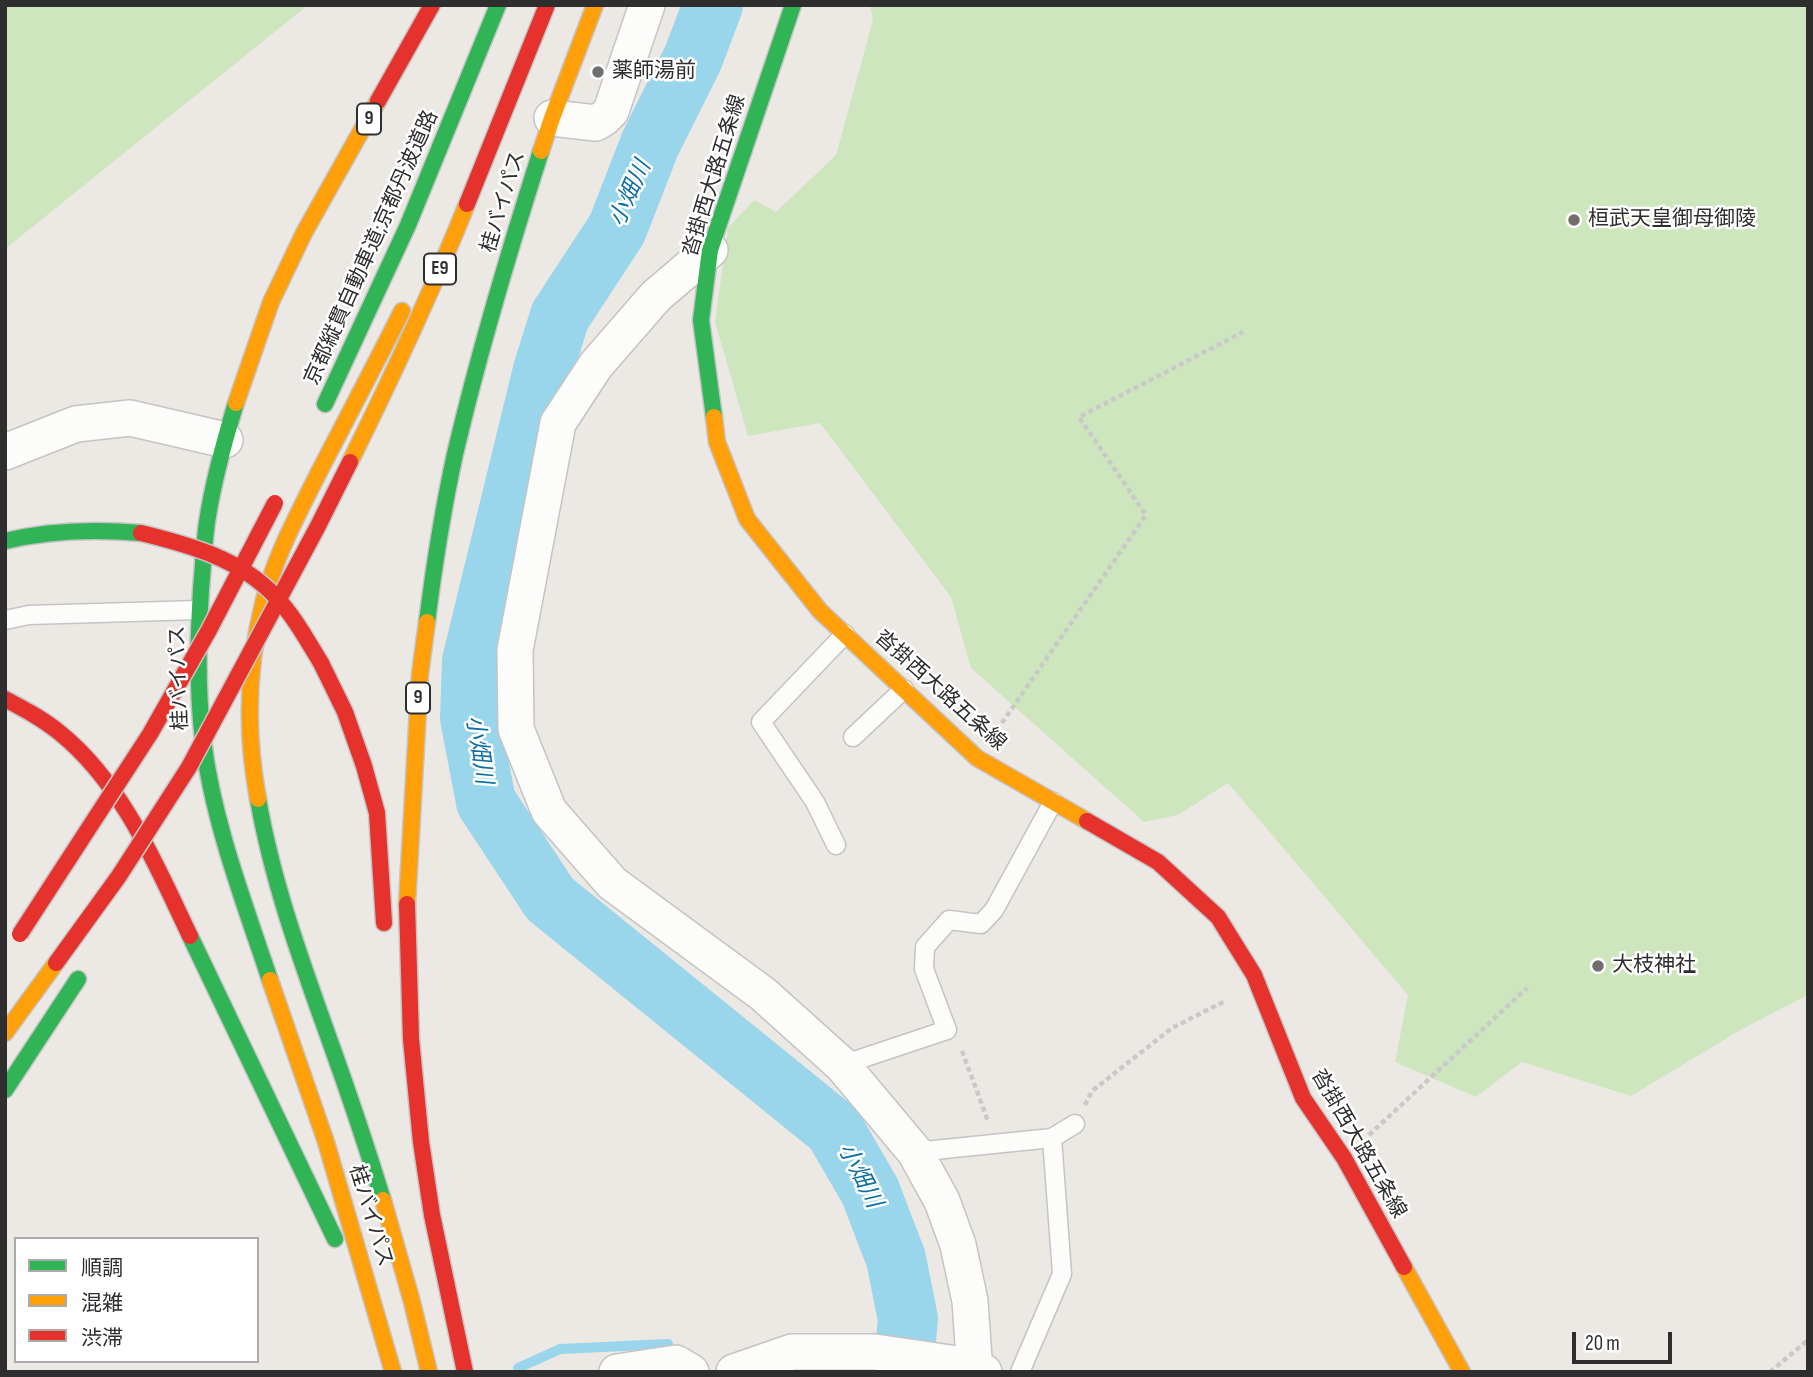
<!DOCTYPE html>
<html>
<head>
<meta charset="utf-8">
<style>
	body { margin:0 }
	#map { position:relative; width:1813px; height:1377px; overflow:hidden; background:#ece8e4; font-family:"Sofia Sans Condensed","Noto Sans JP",sans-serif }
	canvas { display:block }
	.frame { position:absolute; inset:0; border:7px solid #2e2e2e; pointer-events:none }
	.legend { position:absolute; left:14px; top:1237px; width:245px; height:126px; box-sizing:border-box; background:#fff; border:2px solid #ababab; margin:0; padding:9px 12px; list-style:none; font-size:21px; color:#2e2e2e }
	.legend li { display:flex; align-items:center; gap:14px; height:35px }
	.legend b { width:35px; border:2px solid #ababab }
	.scale { position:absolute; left:1572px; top:1332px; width:100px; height:32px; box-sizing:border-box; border:4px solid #2e2e2e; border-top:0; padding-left:9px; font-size:21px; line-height:24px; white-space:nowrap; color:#2e2e2e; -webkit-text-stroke:5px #fff; paint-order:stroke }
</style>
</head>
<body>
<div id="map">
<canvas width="1813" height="1377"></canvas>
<div class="frame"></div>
<ul class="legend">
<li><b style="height:9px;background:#30b455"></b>順調</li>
<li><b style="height:9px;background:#ff9f0a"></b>混雑</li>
<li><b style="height:9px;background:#e5322d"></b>渋滞</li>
</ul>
<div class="scale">20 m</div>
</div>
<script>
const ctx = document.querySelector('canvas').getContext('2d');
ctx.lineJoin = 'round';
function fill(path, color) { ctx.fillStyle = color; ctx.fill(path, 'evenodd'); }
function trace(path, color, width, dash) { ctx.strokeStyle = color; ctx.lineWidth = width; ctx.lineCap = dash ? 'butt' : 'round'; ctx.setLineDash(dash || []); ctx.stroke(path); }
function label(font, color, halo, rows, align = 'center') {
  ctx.font = font + ' "Sofia Sans Condensed","Noto Sans JP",sans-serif'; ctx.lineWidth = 5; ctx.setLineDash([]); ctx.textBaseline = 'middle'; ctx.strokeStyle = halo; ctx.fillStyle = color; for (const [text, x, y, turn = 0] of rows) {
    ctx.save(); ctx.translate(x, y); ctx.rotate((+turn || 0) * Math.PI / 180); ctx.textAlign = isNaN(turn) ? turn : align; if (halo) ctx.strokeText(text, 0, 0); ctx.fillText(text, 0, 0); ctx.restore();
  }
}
fill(new Path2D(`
	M 5,5 L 308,5 L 5,249 Z
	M 870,5 L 1808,5 L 1808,995 L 1742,1029 L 1631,1096 L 1522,1062 L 1476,1097 L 1395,1062 L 1408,995 L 1228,783 L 1178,815 L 1144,822 L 971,668 L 951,597 L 820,423 L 748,436 L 715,322 L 728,228 L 754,200 L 776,212 L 836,155 L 873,20 Z`), '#cee6be');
trace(new Path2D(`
	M 518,1368 L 560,1349 L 668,1344`), '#99d6ec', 10);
trace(new Path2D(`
	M 713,5 L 693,58 L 650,144 L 617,229 L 560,316 L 543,370 L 472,661 L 470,718 L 486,802 L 550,899 L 834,1129 L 870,1191 L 896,1259 L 908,1319 L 903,1372`), '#99d6ec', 60);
const lane = new Path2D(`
	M 5,620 L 29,615 L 199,610
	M 853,737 L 904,689
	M 836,845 L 815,802 L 761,722 L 845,634
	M 842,1065 L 947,1030 L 924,969 L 925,947 L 949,920 L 981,924 L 994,910 L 1053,802
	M 915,1152 L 1052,1138 L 1075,1124
	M 1020,1372 L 1062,1274 L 1052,1138`);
const street = new Path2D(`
	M 552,118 L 596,123 L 604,118 L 611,111 L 647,5
	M 710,250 L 656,296 L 596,365 L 558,423 L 515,650 L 516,729 L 549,811 L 612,883 L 763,994 L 842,1065 L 915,1152 L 942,1201 L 958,1245 L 970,1301 L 975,1372
	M 5,452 L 76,424 L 130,418 L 225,440
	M 617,1372 L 676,1363 L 691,1372
	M 734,1372 L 792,1352 L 875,1352 L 964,1365 L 984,1372`);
const fast = new Path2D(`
	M 236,403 C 224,442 213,482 207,522 C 205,536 204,550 203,564 C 198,622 196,682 203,740 C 213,822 244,902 270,980
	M 325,404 L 408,225 L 498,5
	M 714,417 L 701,320 L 710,250 L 793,5
	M 5,541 C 50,530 95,529 141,533
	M 427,622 C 434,566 443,509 455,454 C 479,352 509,251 541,151
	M 258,799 C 273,885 303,966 332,1047 C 350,1097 367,1148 383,1200
	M 190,936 L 335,1239
	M 5,1090 L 78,979`);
const slow = new Path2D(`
	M 541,151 L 552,118 L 595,5
	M 236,403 L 271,302 L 304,233 L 378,101
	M 714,417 L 717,442 L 747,519 L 820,611 L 977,758 L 1087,821
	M 258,799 C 246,735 247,668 263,604 C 274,558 298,514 319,472 C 347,418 375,365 402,311
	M 407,904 L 420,674 L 427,622
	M 270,980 L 326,1142 L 393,1372
	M 5,1033 L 56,963
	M 383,1200 L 412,1302 L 429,1372
	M 1404,1267 L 1462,1372`);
const jam = new Path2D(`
	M 378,101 L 432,5
	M 321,663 L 345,712 L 364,766 L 377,813 L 384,923
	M 5,699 C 24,709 43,719 60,733 C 123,784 156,865 190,936
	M 1087,821 L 1158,862 L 1218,917 L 1254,975 L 1303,1098 L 1344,1158 L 1404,1267
	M 407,904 L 411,1039 L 421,1142 L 432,1215 L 465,1372`);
trace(lane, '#c5c4c5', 21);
trace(street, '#c5c4c5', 38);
trace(fast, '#c5c4c5', 19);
trace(slow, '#c5c4c5', 19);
trace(jam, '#c5c4c5', 19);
trace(new Path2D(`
	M 997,730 L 1146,515 L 1079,417 L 1243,332
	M 962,1051 L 988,1121
	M 1085,1105 L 1092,1091 L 1172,1028 L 1225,1001
	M 1369,1135 L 1527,988
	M 1770,1372 L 1808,1340`), '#c9c9c8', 4.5, [5, 3.5]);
trace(lane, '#fcfcfb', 18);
trace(street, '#fcfcfb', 35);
trace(fast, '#30b455', 16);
trace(slow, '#ff9f0a', 16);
trace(jam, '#e5322d', 16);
const slowBridge = new Path2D(`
	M 350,462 C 392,377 432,291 467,204`);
const jamBridge = new Path2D(`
	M 467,204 L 547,5
	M 141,533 C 190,545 240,559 275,596 C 294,616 307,640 321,663
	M 20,934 L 150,734 L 209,630 L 275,503
	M 56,963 L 119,876 L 189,767 L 318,526 L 350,462`);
trace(slowBridge, '#c6c5c4', 19, []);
trace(jamBridge, '#c6c5c4', 19, []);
trace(slowBridge, '#ff9f0a', 16);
trace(jamBridge, '#e5322d', 16);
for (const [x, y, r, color] of [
	[598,72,7,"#706f6e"],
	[1574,220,7,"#706f6e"],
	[1598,966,7,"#706f6e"]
]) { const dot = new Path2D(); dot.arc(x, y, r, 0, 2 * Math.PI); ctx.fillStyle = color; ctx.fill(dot); trace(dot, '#fff', 2.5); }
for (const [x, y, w] of [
	[369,119,24],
	[440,269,32],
	[418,698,24]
]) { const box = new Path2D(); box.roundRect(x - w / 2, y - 15.5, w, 31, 5); ctx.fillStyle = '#fff'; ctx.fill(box); trace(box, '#2e2e2e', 2); }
label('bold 19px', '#2e2e2e', null, [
	["9",369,119],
	["E9",440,269],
	["9",418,698]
]);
label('21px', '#2e2e2e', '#fff', [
	["薬師湯前",612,72],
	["桓武天皇御母御陵",1588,220],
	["大枝神社",1612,966]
], 'left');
label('21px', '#2e2e2e', '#fff', [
	["沓掛西大路五条線",715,176,-73],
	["桂バイパス",504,202,-73],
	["京都縦貫自動車道;京都丹波道路",372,248,-66],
	["桂バイパス",180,678,-92],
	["沓掛西大路五条線",940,691,42],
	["沓掛西大路五条線",1358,1144,60],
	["桂バイパス",370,1216,73]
]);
label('italic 23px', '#0d6fa3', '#fff', [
	["小畑川",631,194,-66],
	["小畑川",478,750,81],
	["小畑川",859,1176,63]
]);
</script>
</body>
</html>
